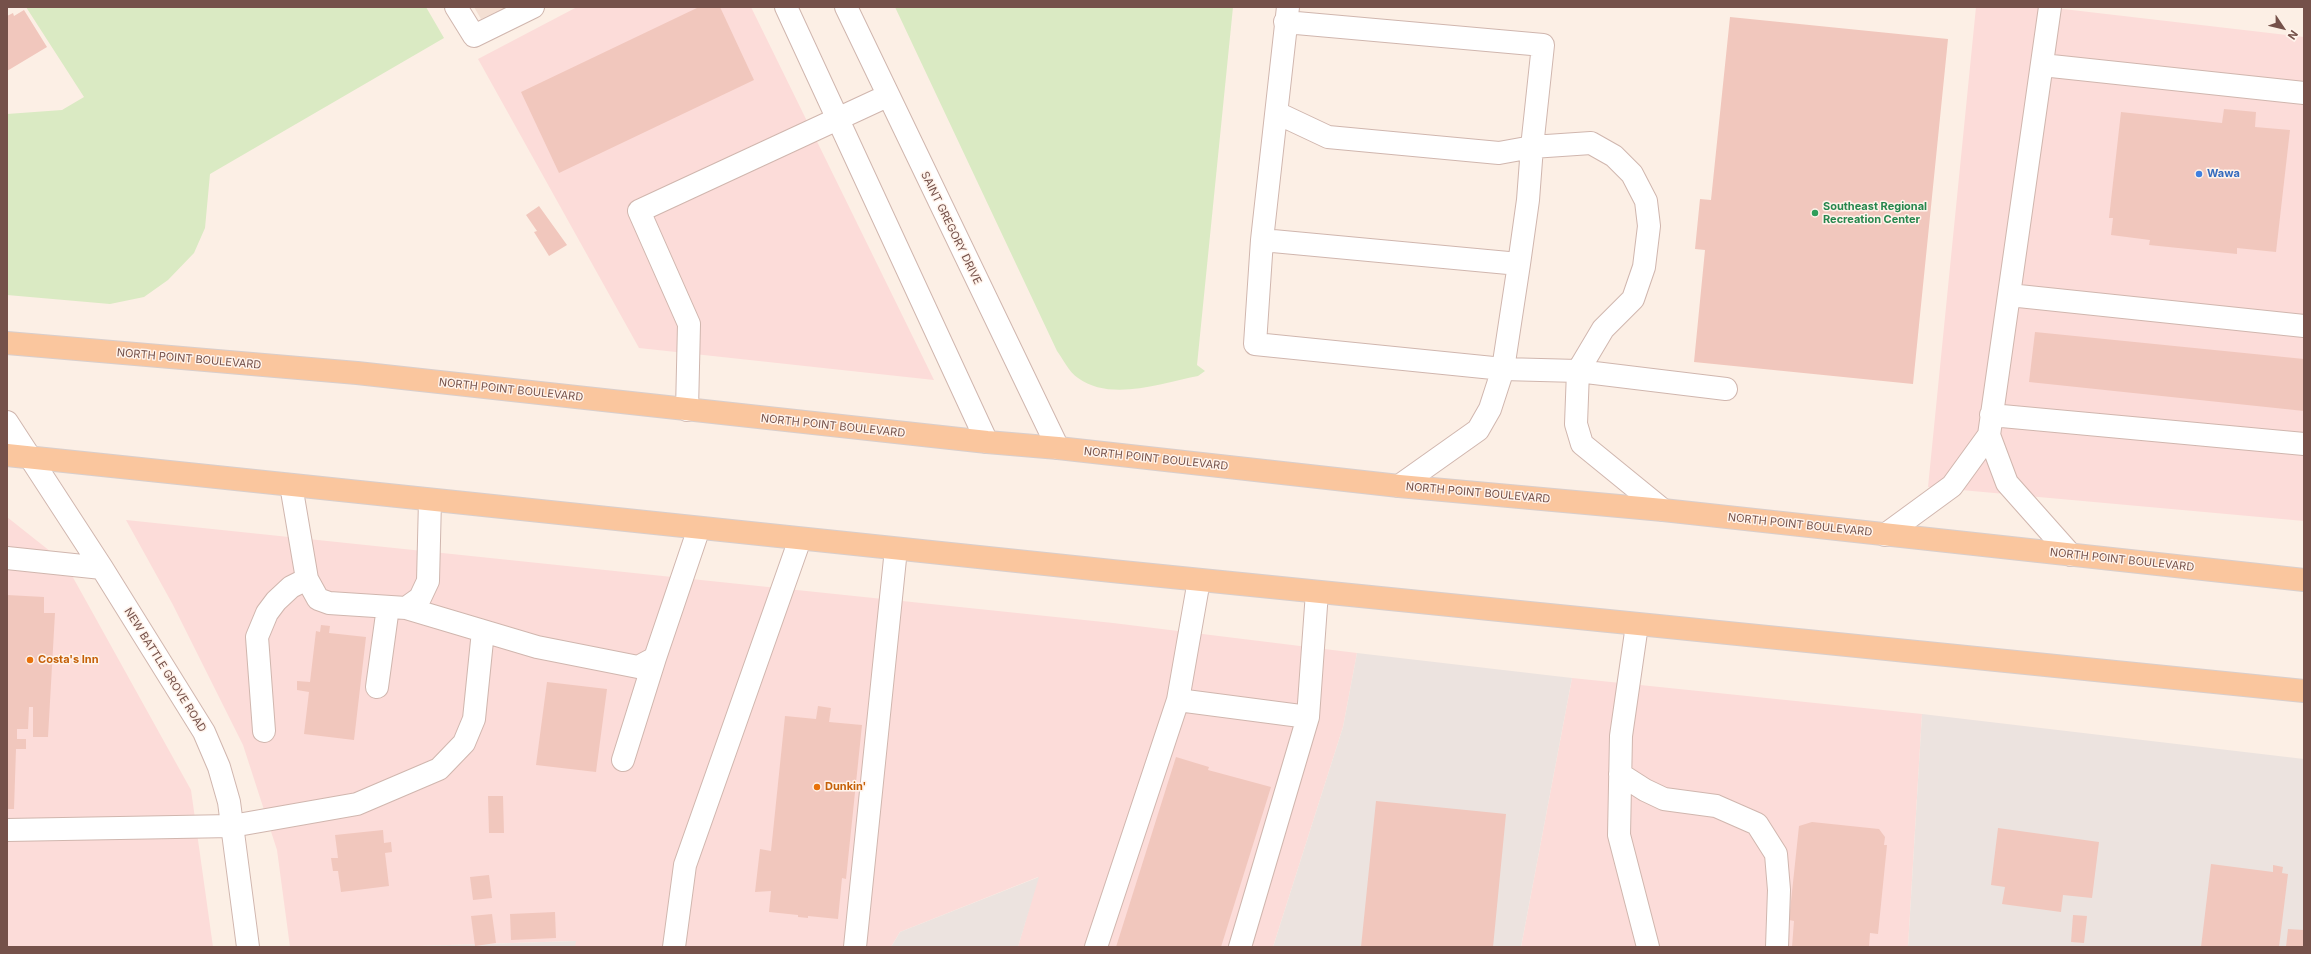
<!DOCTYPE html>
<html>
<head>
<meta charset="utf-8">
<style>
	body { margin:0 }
	#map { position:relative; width:2311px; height:954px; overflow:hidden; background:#fcefe5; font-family:Inter,sans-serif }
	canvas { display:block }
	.frame { position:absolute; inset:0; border:8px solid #75514a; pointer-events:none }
	.north { position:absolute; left:2263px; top:8px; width:40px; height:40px; -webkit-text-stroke:3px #fff3eb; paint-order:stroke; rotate:125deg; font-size:11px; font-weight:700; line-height:16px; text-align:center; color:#75514a }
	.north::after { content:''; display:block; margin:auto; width:14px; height:18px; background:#75514a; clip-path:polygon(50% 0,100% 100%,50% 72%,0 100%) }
</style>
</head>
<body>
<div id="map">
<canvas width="2311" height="954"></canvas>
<div class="frame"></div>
<div class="north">N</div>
</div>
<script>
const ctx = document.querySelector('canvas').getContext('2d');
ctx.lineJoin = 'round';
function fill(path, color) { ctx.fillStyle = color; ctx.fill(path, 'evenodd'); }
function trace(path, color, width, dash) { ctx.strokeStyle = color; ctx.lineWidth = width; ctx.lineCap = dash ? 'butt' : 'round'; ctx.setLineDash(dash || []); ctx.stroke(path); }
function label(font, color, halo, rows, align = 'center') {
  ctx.font = font + ' Inter,sans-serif'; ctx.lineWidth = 3; ctx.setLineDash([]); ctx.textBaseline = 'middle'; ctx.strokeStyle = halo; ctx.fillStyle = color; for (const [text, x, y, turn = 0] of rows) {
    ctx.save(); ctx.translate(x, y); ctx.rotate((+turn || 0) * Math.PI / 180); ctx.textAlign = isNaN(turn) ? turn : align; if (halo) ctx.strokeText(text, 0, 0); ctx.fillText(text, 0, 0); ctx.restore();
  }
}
fill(new Path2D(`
	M 474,7 L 507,7 L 481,19 Z`), '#f4dfd3');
fill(new Path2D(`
	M 577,7 L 751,7 L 934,380 L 639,348 L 478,59 Z
	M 1976,7 L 2046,7 L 2304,37 L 2304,521 L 1928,487 Z
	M 7,517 L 65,563 L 191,790 L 213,947 L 7,947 Z
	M 126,520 L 1113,623 L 1357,653 L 1343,727 L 1273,947 L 1018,947 L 1038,877 L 900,932 L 891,947 L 575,947 L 575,941 L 387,947 L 290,947 L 277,850 L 243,745 L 173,605 Z
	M 1572,678 L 1922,714 L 1908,947 L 1521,947 Z`), '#fcdcd9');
fill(new Path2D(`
	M 1357,653 L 1572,678 L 1521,947 L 1273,947 L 1343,727 Z
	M 1922,714 L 2304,759 L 2304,947 L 1908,947 Z
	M 1039,877 L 1018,947 L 891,947 L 900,932 Z
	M 576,941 L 575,947 L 387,947 Z`), '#ece3df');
fill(new Path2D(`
	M 26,7 L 426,7 L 444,38 L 210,174 L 205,228 L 194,253 L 168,280 L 144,297 L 110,304 L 7,295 L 7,114 L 62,110 L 84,97 Z
	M 895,7 L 1233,7 L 1197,365 L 1205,371 L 1198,376 C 1162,383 1111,402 1078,378 C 1069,372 1063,359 1057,351 Z`), '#daeac3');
fill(new Path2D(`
	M 699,7 L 720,7 L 754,80 L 559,173 L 521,92 Z
	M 24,10 L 47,47 L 7,71 L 7,16 L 13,13 L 14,16 Z
	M 1730,17 L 1948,39 L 1913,384 L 1694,362 L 1705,250 L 1695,249 L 1700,199 L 1711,200 Z
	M 2224,109 L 2256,112 L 2255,127 L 2290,130 L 2276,252 L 2237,248 L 2237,254 L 2149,245 L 2150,240 L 2111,235 L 2113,218 L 2109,218 L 2121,112 L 2222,123 Z
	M 539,206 L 567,245 L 549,256 L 534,232 L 537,231 L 526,215 Z
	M 2035,332 L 2304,359 L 2304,411 L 2029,382 Z
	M 7,595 L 44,597 L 44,613 L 55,613 L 48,737 L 33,737 L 33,707 L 29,707 L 28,729 L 17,729 L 17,739 L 26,739 L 26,749 L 16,749 L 14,809 L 7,809 Z
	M 321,625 L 330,626 L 329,633 L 366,637 L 354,740 L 304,734 L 309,692 L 297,690 L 297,681 L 310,682 L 316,631 L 320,632 Z
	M 547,682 L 607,689 L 596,772 L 536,765 Z
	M 818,706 L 831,708 L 829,722 L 862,725 L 846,879 L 842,878 L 838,919 L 808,916 L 808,918 L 798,917 L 798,915 L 769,912 L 771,891 L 755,892 L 760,849 L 771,851 L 785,716 L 816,719 Z
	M 1176,757 L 1209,767 L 1208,770 L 1271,787 L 1221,947 L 1116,947 Z
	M 488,796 L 503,796 L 504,833 L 489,833 Z
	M 1376,801 L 1506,814 L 1493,947 L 1361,947 Z
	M 1812,822 L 1879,829 L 1885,837 L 1884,845 L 1887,845 L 1878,934 L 1870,933 L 1869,947 L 1792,947 L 1794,921 L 1789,920 L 1799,826 Z
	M 1998,828 L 2099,842 L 2092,898 L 2063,895 L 2061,912 L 2002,904 L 2005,887 L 1991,885 Z
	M 383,830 L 384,843 L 391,842 L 392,852 L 385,853 L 389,886 L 341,892 L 338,871 L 333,871 L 331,858 L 338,858 L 335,835 Z
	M 2211,864 L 2273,872 L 2273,865 L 2283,867 L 2282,873 L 2288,874 L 2279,947 L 2201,947 Z
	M 489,875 L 492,898 L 473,900 L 470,877 Z
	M 555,912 L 556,938 L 511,940 L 510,914 Z
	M 492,914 L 496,943 L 475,946 L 471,916 Z
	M 2073,915 L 2087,916 L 2084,943 L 2071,942 Z
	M 2288,929 L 2304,930 L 2304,947 L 2286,947 Z`), '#f1c7bd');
const minor = new Path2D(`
	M 456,7 L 474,36 L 533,7
	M 786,7 L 987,442
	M 846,7 L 1058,448
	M 1288,7 L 1262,240 L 1255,344 L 1503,369 L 1578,371 L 1726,389
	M 2050,7 L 1989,435 L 2007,483 L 2071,555
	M 1285,22 L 1543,45 L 1532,147 L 1528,200 L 1519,264 L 1503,369 L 1490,409 L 1478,430 L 1399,486
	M 2042,65 L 2304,93
	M 1277,113 L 1328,137 L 1499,153 L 1532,147 L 1591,143 L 1614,156 L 1632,174 L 1646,201 L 1649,226 L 1644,267 L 1633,299 L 1603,329 L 1578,371 L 1576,424 L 1582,444 L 1663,510
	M 1262,240 L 1519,264
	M 2009,295 L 2304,326
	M 687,410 L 689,324 L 639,211 L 887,96
	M 1991,415 L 2304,444
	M 7,422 L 102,568 L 204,732 L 219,767 L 229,802 L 248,947
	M 291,485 L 307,579 L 318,599 L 329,603 L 406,608 L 420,598 L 428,581 L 430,500
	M 1885,535 L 1952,486 L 1989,435
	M 7,558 L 102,568
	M 406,608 L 537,647 L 638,667 L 655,658 L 699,528
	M 1637,625 L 1621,736 L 1619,835 L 1648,947
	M 377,687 L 388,607
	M 1178,700 L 1308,717
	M 264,731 L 257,637 L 267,613 L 276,601 L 291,587 L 307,579
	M 623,760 L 655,658
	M 1620,774 L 1645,790 L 1664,799 L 1716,806 L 1757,824 L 1776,854 L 1779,890 L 1777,947
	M 7,830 L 232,826 L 357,804 L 439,769 L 464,743 L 474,719 L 483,631
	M 674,947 L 685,865 L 800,539
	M 855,947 L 896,549
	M 1096,947 L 1178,700 L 1199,580
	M 1240,947 L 1308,717 L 1317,592`);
const major = new Path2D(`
	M 7,343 L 357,373 L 987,442 L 1058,448 L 1399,486 L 1663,510 L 2304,580
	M 7,455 L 1112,571 L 2304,691`);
trace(minor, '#d0b6ae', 24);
trace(major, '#d8cecc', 24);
trace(minor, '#fff', 22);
trace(major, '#fac69e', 22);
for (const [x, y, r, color] of [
	[2199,174,4,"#3f7fe0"],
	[1815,213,4,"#2e9e5b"],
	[30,660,4,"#e8710a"],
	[817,787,4,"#e8710a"]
]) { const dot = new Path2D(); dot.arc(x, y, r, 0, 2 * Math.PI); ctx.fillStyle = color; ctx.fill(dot); trace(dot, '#fff3eb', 1.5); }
label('bold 11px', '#366cbe', '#fff3eb', [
	["Wawa",2207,174]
], 'left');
label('bold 11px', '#27864d', '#fff3eb', [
	["Southeast Regional",1823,207],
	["Recreation Center",1823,220]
], 'left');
label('11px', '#75514a', '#fff3eb', [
	["SAINT GREGORY DRIVE",951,228,64],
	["NORTH POINT BOULEVARD",189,359,5],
	["NORTH POINT BOULEVARD",511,390,6],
	["NORTH POINT BOULEVARD",833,426,6],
	["NORTH POINT BOULEVARD",1156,459,6],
	["NORTH POINT BOULEVARD",1478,493,5],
	["NORTH POINT BOULEVARD",1800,525,6],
	["NORTH POINT BOULEVARD",2122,560,6],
	["NEW BATTLE GROVE ROAD",165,670,58]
]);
label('bold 11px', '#c56008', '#fff3eb', [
	["Costa's Inn",38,660],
	["Dunkin'",825,787]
], 'left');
</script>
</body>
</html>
